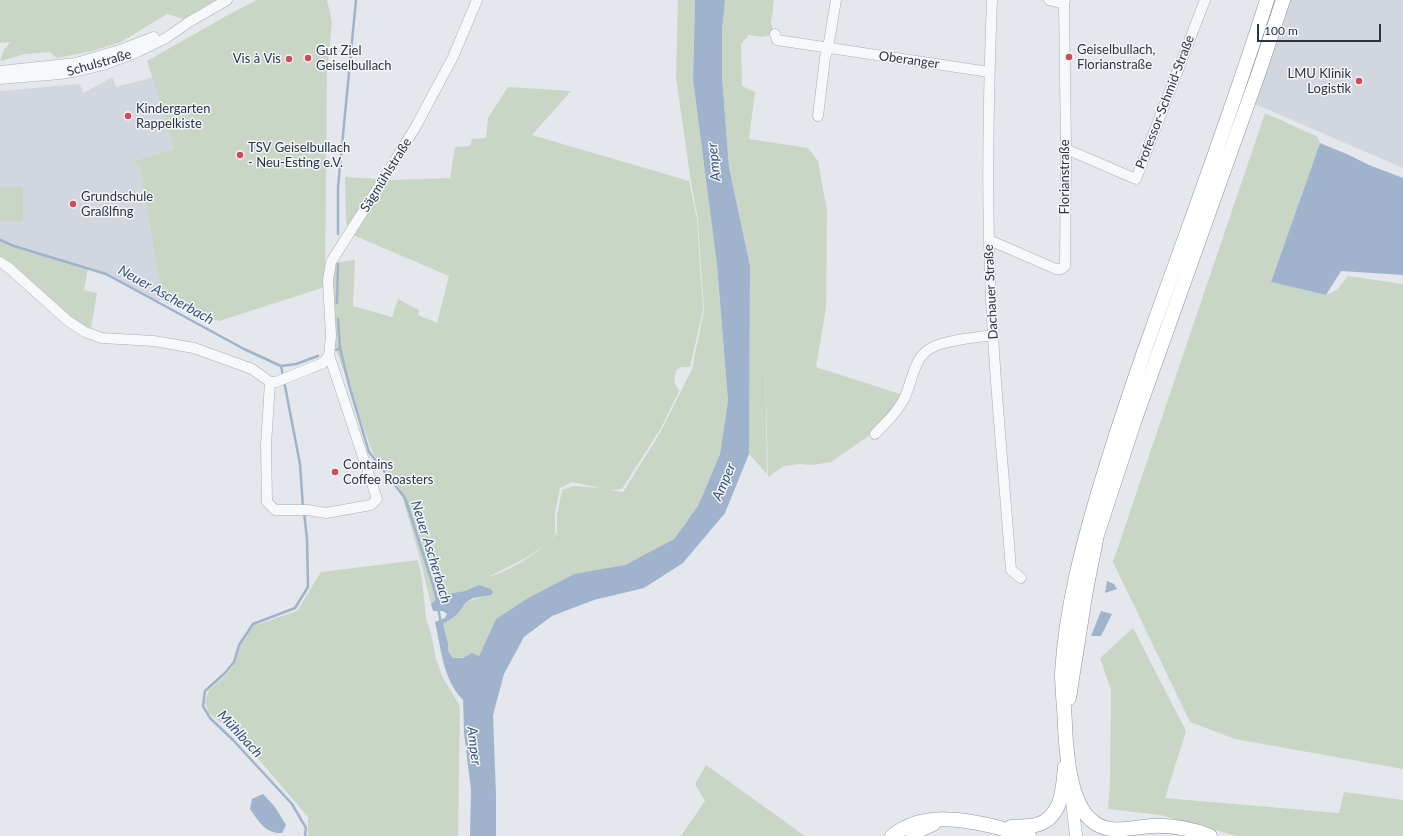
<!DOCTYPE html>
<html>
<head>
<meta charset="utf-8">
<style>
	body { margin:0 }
	#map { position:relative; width:1403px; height:836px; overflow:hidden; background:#e4e7ec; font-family:Lato,sans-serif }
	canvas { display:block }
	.scale { position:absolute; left:1257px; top:24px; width:124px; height:18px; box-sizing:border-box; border:2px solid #2b3445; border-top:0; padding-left:5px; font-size:12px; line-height:14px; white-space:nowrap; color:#2b3445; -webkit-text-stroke:3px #f4f6f9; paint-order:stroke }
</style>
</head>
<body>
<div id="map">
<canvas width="1403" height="836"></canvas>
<div class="scale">100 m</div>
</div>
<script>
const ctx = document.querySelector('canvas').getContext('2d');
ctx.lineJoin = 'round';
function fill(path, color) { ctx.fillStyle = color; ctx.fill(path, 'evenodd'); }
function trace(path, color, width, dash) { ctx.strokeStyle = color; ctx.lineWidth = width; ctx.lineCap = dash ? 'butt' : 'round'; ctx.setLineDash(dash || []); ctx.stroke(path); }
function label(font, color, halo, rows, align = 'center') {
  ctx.font = font + ' Lato,sans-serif'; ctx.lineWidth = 3; ctx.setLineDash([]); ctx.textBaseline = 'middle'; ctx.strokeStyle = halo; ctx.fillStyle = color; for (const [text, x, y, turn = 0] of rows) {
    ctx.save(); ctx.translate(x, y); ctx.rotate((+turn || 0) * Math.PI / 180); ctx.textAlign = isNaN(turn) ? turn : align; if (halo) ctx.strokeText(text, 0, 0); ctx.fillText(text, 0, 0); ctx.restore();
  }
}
fill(new Path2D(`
	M 1290,0 L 1403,0 L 1403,168 L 1255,104 Z
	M 113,77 L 116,87 L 154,77 L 174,149 L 133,161 L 140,168 L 162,299 L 158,302 L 106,274 L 14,246 L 0,240 L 0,91 L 80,84 L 83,93 Z`), '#d2d6de');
fill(new Path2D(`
	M 0,0 L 216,0 L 183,19 L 167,14 L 121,42 L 92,51 L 57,58 L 50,52 L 25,54 L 0,61 L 4,50 L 10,42 L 0,43 Z
	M 257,0 L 327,0 L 332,22 L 327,74 L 325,287 L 219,321 L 165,303 L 162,299 L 140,168 L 133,161 L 174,149 L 167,123 L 147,61 L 228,15 Z
	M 678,0 L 695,0 L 693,80 L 717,265 L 728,401 L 720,454 L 698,506 L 674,539 L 625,565 L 572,575 L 528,598 L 496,619 L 479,656 L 453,658 L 448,651 L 448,643 L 443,624 C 453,618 460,614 465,603 C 474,598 484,597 493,592 L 491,589 L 479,585 L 465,591 L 441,595 L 431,604 L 418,551 L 400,489 L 373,454 L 334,344 L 331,292 L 333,263 L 355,260 L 353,306 L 392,317 L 398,299 L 419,310 L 418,315 L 437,323 L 449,276 L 353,235 L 346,223 L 345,177 L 393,180 L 450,178 L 455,147 L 470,146 L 472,139 L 486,138 L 488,118 L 508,87 L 571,91 L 532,135 L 689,181 L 697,219 L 703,310 L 690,367 L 681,367 L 676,370 L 674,382 L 679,391 L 661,428 L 622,489 L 611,490 L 623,492 L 660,433 L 692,369 L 704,311 L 698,220 L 691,182 L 676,77 ZM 572,482 L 600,488 L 574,486 L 562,490 L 557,516 L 557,533 C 539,552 514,570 488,577 L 526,558 L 547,543 L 555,534 L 555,513 L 560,488 Z
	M 725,0 L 774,0 L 771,24 L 775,34 L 762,37 L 749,35 L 741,44 L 742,86 L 755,92 L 749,139 L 808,148 L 818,161 L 827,211 L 826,308 L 816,367 L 900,394 L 892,411 L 880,428 L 831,462 L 812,465 L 800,464 L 784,466 L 768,477 L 765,346 L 767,474 L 749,454 L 750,266 L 729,167 L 727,142 L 722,76 L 722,31 Z
	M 1265,113 L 1318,137 L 1320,143 L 1271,282 L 1326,295 L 1337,290 L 1348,276 L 1403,284 L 1403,769 L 1235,739 L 1190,722 L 1113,562 Z
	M 0,187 L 23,187 L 23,221 L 0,221 Z
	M 0,240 L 14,246 L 88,268 L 84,290 L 97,293 L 90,334 L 0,262 Z
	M 418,560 L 422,578 L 426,619 L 431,633 L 436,659 L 442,676 L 460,706 L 458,836 L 308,836 L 308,817 L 244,742 L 209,713 L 205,702 L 209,690 L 226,675 L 235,663 L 240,645 L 253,626 L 297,611 L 321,572 Z
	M 1133,628 L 1186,731 L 1165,798 L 1339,813 L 1344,792 L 1403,800 L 1403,836 L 1237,836 L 1160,815 L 1108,809 L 1110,783 L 1111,690 L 1100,658 Z
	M 706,765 L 805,836 L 681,836 L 705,801 L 695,784 Z`), '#c9d6c5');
fill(new Path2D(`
	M 695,0 L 725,0 L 722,31 L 722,76 L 727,142 L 729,167 L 750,266 L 749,454 L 725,513 L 683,563 L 644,588 L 594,600 L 552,616 L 524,637 L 504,674 L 493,715 L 496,795 L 496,836 L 470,836 L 471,790 L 464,733 L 463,700 C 443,680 441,648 435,622 L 445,618 L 447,614 L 443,611 L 433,611 L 431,604 L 441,595 L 465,591 L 479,585 L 491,589 L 493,592 L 491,595 L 473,598 L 465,603 C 460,614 453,618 443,624 L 448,643 L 448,651 L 453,658 L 463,658 L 472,653 L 479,656 L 496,619 L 528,598 L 574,574 L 625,565 L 674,539 L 698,506 L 720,454 L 728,401 L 717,265 L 693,80 Z
	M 1320,143 L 1349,155 L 1369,165 L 1403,178 L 1403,275 L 1341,271 L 1326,295 L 1271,282 Z
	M 1107,581 L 1114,584 L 1117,589 L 1105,593 Z
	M 1101,611 L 1112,614 L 1101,636 L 1091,636 Z
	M 263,794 L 275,807 L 286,825 L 282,833 C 266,834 259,822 250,809 L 252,799 Z`), '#9fb4cc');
trace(new Path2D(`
	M 338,234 L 338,187 L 356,0
	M 0,240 L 14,246 L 106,274 L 244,349 L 281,366 L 296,364 L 318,356
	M 337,303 L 338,264
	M 338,319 L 340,348
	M 336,350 L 340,348 L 349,385 L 369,452 L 405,498 L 433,585 L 437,601
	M 281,366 L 283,376
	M 284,381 L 300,464 L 303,507
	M 304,512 L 307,539 L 308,587 L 295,608 L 253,624 L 239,645 L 234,662 L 225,673 L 205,691 L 203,706 L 210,718 L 233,740 L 292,804 L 306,828 L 305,836
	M 438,608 L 441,623`), '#9fb4cc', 2.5);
const minor = new Path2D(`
	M 992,0 C 989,79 987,159 989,239 C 991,349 1003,460 1011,570 L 1021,578
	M 1049,0 L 1064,4
	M 775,34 L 777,40 L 989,72
	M 0,71 L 76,63 L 123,49 L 154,37
	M 0,79 L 60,74 L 78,71 L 103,65 L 135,53 L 166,38 L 189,22 L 227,0
	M 818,116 L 825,58 L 828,48 L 836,0
	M 1066,149 L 1136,179 L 1205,0
	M 989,240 L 1056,269 L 1061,269 L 1065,266 L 1066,149 L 1064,4 L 1065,0
	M 0,262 L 9,268 L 68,321 L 85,332 L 102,338 L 154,341 L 194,348 L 252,369 L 270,382 L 276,382 L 323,363 L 329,355
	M 270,382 L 266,445 L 267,502 L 275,510 L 308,510 L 326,513 L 371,505 L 377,499 L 329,355 L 331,336 L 328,280 L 331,262 L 378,188 L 415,128 L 453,57 L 477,0
	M 875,434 C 886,423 897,412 904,399 C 913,381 913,356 933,347 C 950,339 975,338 993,335`);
const major = new Path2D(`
	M 1071,791 L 1076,836`);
const highway = new Path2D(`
	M 1069,698 L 1086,590 L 1097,535 L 1134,422 L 1259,72 L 1283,0
	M 1011,827 C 1020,826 1028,827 1036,825 C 1062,818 1063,789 1065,767
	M 892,836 C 923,811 964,819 1000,828 C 1004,829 1007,831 1011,832 C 1017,834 1023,835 1029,836
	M 913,836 L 920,830 L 933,824
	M 1210,836 C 1192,829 1172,825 1152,826 C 1132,827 1108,836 1091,820 C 1072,803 1068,766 1066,742 C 1065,731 1065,719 1064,708 C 1063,696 1062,684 1062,673 C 1066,607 1083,543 1102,480 C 1118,427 1136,374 1155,321 C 1193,215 1233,108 1267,0`);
trace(minor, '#a9aeb7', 11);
trace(major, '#a3abb8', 13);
trace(highway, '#8b94a3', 15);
trace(minor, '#f7f8fa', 10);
trace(major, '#fff', 12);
trace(highway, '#fff', 14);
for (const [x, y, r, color] of [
	[1069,57,4,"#d1495b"],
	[308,58,4,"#d1495b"],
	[289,59,4,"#d1495b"],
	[1359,81,4,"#d1495b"],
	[128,116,4,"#d1495b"],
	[240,155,4,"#d1495b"],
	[73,204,4,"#d1495b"],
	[335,472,4,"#d1495b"]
]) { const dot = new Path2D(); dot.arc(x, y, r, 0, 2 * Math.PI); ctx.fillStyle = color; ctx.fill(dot); trace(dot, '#f4f6f9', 1.5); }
label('13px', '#2b3445', '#f4f6f9', [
	["Geiselbullach,",1077,50],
	["Florianstraße",1077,65],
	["Gut Ziel",316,51],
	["Geiselbullach",316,66],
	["Vis à Vis",281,59,"right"],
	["LMU Klinik",1351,74,"right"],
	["Logistik",1351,89,"right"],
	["Kindergarten",136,109],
	["Rappelkiste",136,124],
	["TSV Geiselbullach",248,148],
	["- Neu-Esting e.V.",248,163],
	["Grundschule",81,197],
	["Graßlfing",81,212],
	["Contains",343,465],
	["Coffee Roasters",343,480]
], 'left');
label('13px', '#2b3445', '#f4f6f9', [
	["Oberanger",909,60,8],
	["Schulstraße",99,63,-16],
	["Professor-Schmid-Straße",1165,102,-69],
	["Sägmühlstraße",386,175,-58],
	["Florianstraße",1065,177,-90],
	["Dachauer Straße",991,292,-93]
]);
label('italic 14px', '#34527a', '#f4f6f9', [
	["Amper",714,162,-96],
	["Neuer Ascherbach",166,295,29],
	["Amper",724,482,-67],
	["Neuer Ascherbach",431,552,73],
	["Mühlbach",240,734,47],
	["Amper",474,746,83]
]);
</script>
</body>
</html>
